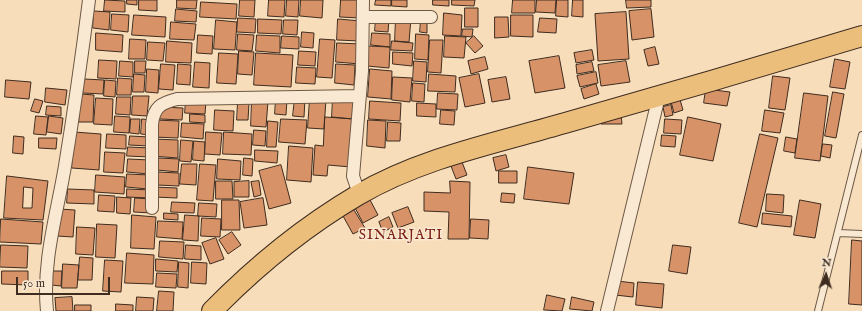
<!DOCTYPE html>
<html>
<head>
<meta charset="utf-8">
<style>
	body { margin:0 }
	#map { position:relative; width:862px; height:311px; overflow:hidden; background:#f7ddb9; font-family:"IM FELL English",serif }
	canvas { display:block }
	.north { position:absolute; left:806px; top:255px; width:40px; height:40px; -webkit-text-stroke:3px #fae9d2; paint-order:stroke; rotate:3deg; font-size:11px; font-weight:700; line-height:16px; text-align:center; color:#3e2c20 }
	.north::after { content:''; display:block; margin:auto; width:14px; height:18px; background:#3e2c20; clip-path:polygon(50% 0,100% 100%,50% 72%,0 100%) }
	.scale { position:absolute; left:16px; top:277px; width:94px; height:18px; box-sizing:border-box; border:2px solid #3e2c20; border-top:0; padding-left:5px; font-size:12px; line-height:14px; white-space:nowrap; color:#3e2c20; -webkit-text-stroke:3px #fae9d2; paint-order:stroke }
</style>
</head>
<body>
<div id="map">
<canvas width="862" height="311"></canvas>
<div class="north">N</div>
<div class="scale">50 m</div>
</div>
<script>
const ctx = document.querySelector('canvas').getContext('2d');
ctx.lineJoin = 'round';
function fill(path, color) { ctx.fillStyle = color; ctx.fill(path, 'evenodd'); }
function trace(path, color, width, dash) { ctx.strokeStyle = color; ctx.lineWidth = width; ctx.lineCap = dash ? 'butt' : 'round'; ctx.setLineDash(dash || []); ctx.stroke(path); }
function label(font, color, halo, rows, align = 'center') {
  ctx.font = font + ' "IM FELL English",serif'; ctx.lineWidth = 3; ctx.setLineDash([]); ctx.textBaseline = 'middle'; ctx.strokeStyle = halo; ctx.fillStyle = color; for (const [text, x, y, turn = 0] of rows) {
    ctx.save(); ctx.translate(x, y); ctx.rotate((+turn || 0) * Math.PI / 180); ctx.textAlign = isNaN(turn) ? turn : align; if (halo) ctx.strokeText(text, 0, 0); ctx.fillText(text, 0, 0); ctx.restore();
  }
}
const building = new Path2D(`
	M 105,0 L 125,1 L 125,12 L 104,11 Z
	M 127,0 L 137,0 L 137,5 L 127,4 Z
	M 139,0 L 157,0 L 157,11 L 139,10 Z
	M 177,0 L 197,0 L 196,9 L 177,8 Z
	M 240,0 L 255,0 L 254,17 L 239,16 Z
	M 269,0 L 285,0 L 284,17 L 268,16 Z
	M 287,0 L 299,0 L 298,17 L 286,16 Z
	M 301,0 L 323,0 L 322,18 L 300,16 Z
	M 341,0 L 361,0 L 360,18 L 340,17 Z
	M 376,0 L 391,0 L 391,6 L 375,5 Z
	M 392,0 L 407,0 L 407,7 L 392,6 Z
	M 433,0 L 449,0 L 449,6 L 433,5 Z
	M 452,0 L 475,0 L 474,6 L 452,5 Z
	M 513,0 L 535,0 L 535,13 L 512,13 Z
	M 537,0 L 556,0 L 555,13 L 536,12 Z
	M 557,0 L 568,0 L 568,17 L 556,16 Z
	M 573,0 L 583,0 L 583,17 L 572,16 Z
	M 626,0 L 651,0 L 651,7 L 627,8 Z
	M 201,2 L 237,4 L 236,19 L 200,17 Z
	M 465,8 L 478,8 L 478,27 L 465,27 Z
	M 176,9 L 197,11 L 196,22 L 175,21 Z
	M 651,9 L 654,37 L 632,40 L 629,11 Z
	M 94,11 L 110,12 L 109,30 L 93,28 Z
	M 626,12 L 629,59 L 598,61 L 595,14 Z
	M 444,13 L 462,15 L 461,36 L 443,35 Z
	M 112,14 L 129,15 L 128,32 L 111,30 Z
	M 134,15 L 166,17 L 165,37 L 132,35 Z
	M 511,15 L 533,15 L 533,37 L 511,36 Z
	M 495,17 L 508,17 L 509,37 L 495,38 Z
	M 238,18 L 256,19 L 255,33 L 237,32 Z
	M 376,18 L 389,19 L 388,32 L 375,31 Z
	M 396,18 L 411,18 L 409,42 L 395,41 Z
	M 540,18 L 557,19 L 556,33 L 538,32 Z
	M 258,19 L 282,20 L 281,34 L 258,33 Z
	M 338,19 L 361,21 L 360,41 L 337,40 Z
	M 216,20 L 237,22 L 235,50 L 214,49 Z
	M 284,20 L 298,20 L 297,35 L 283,34 Z
	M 421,20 L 427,21 L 427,33 L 420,32 Z
	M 171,22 L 196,24 L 194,40 L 170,39 Z
	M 463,29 L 473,29 L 472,37 L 462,36 Z
	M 302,32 L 314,33 L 313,48 L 301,47 Z
	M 96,33 L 123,35 L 122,52 L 96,50 Z
	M 372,33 L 390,34 L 390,47 L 371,45 Z
	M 238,34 L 254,35 L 252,51 L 237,50 Z
	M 416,34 L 429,35 L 428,60 L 415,59 Z
	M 198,35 L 213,36 L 212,54 L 197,53 Z
	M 257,35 L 280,36 L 280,53 L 256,51 Z
	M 282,36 L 299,37 L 299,49 L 281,48 Z
	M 445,36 L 466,37 L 464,58 L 444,57 Z
	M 474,36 L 483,46 L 475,53 L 466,43 Z
	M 130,39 L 146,40 L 145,59 L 129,59 Z
	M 320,39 L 335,40 L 332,78 L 317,77 Z
	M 430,40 L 443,40 L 441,73 L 428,72 Z
	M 167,41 L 192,43 L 191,63 L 166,62 Z
	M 392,41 L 413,43 L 412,51 L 391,50 Z
	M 148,42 L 165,43 L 163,61 L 147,60 Z
	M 337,43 L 361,44 L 360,64 L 336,62 Z
	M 368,46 L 390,47 L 389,68 L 367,66 Z
	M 655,47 L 659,64 L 648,66 L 644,50 Z
	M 592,50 L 594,60 L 576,63 L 574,53 Z
	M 239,51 L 254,52 L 252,75 L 238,74 Z
	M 299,51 L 316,52 L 315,66 L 298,65 Z
	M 393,52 L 413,53 L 412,66 L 393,64 Z
	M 219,53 L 238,54 L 236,84 L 217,83 Z
	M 256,53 L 293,55 L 291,87 L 254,85 Z
	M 559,56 L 565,88 L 535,93 L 529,61 Z
	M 485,57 L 488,69 L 471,74 L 468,61 Z
	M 835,59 L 850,62 L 845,89 L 830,87 Z
	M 99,60 L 117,61 L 116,79 L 98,78 Z
	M 120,61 L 133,62 L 133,77 L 119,76 Z
	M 135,61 L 146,61 L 145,73 L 135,73 Z
	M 414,61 L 427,62 L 426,82 L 413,81 Z
	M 626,61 L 630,82 L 601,86 L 598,65 Z
	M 195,62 L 210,63 L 209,88 L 193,87 Z
	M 592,62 L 594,71 L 577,74 L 576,65 Z
	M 161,64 L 175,65 L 173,90 L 159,89 Z
	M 178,64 L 191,65 L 190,85 L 177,84 Z
	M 336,64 L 355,65 L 354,85 L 335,83 Z
	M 297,67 L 316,68 L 315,84 L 296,83 Z
	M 147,69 L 159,70 L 158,93 L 146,92 Z
	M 370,69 L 392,71 L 391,99 L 368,97 Z
	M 596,72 L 598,83 L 580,87 L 577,76 Z
	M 134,74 L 145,75 L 144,92 L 133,92 Z
	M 429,74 L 456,76 L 455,92 L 428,91 Z
	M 479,74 L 485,103 L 465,107 L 459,78 Z
	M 773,76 L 790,78 L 785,110 L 769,108 Z
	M 393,77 L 412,78 L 410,102 L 392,100 Z
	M 506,77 L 510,99 L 492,102 L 488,80 Z
	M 118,78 L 132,79 L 131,95 L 117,95 Z
	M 84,79 L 104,80 L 103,94 L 83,93 Z
	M 6,80 L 31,82 L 29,99 L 5,97 Z
	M 105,80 L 116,81 L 115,97 L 104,96 Z
	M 413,83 L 425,84 L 424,102 L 412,101 Z
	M 596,84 L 599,94 L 584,99 L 581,89 Z
	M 46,88 L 67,90 L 65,105 L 45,102 Z
	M 706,89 L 730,92 L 727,106 L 704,103 Z
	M 833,92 L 844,94 L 836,138 L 825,136 Z
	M 438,93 L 458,94 L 457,110 L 437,109 Z
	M 804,93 L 828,96 L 820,161 L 795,158 Z
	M 81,94 L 94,95 L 93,122 L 79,122 Z
	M 133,96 L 149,96 L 147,116 L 132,115 Z
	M 679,96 L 683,110 L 674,113 L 670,98 Z
	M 117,97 L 131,97 L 130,115 L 116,114 Z
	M 96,98 L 113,99 L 112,125 L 94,124 Z
	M 295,98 L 305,99 L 304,117 L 293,116 Z
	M 310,98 L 326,99 L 324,129 L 308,128 Z
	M 333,98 L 355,99 L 353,119 L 332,117 Z
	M 35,99 L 43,101 L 39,113 L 31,111 Z
	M 276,99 L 287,99 L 286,115 L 275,114 Z
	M 186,100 L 206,101 L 205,114 L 185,113 Z
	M 252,100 L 268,101 L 266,127 L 251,126 Z
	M 370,101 L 401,103 L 400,121 L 369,119 Z
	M 238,102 L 249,103 L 248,120 L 237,120 Z
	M 417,103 L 436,104 L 436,117 L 417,116 Z
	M 671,105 L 673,115 L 665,117 L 663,107 Z
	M 47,106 L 61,107 L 61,116 L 46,115 Z
	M 161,107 L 183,108 L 182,120 L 160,119 Z
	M 215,110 L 234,111 L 233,131 L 214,130 Z
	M 441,110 L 455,111 L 454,125 L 440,124 Z
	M 765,110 L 784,113 L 780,133 L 762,131 Z
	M 190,114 L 205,115 L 205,123 L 190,122 Z
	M 621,114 L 622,124 L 601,124 L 601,115 Z
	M 36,116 L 48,117 L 46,135 L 34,134 Z
	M 49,116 L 63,118 L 61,134 L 47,132 Z
	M 115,116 L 130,117 L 129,133 L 114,132 Z
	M 325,117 L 354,119 L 351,167 L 328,165 L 327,176 L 313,175 L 315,145 L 323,146 Z
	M 688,117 L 721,124 L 713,161 L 680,155 Z
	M 131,119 L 140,119 L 139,134 L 130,133 Z
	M 142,119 L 151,120 L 150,135 L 141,134 Z
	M 281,119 L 307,120 L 305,144 L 279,142 Z
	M 665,119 L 682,120 L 681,134 L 664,133 Z
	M 154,120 L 179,121 L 178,138 L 153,137 Z
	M 368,120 L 386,121 L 385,148 L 367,146 Z
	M 268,121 L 278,122 L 276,147 L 267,147 Z
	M 388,122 L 401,123 L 400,141 L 387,141 Z
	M 182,123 L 204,124 L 203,139 L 181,137 Z
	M 254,130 L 266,131 L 265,146 L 253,145 Z
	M 74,132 L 101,134 L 99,170 L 72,168 Z
	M 206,132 L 222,133 L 220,155 L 205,154 Z
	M 224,132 L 252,134 L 251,155 L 223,154 Z
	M 107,134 L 126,135 L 126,149 L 106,148 Z
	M 760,134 L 778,138 L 757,227 L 739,223 Z
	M 662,135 L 676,136 L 675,147 L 661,146 Z
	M 14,136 L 24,137 L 23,154 L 13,153 Z
	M 130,136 L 149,137 L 149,146 L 129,145 Z
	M 786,137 L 797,139 L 795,153 L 784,151 Z
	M 39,138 L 57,138 L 56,149 L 39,148 Z
	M 153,139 L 178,140 L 178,158 L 152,156 Z
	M 181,140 L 193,141 L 191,162 L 180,161 Z
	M 194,141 L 205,142 L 204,161 L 193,160 Z
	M 823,144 L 832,145 L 830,158 L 821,156 Z
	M 289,146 L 313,148 L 311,182 L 287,180 Z
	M 128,147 L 151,148 L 150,157 L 127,156 Z
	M 255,150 L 278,151 L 277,163 L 255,161 Z
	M 105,152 L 125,153 L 123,173 L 104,172 Z
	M 506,155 L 509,167 L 496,171 L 493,158 Z
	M 158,158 L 179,159 L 178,172 L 157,170 Z
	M 244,158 L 253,159 L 252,176 L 243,175 Z
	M 128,159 L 150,160 L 149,174 L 127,172 Z
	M 218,159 L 241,161 L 240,180 L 217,179 Z
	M 462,162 L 467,175 L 456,179 L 451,166 Z
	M 182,164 L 197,164 L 196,185 L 180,184 Z
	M 200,164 L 216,165 L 213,201 L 197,200 Z
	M 281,165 L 291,203 L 269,209 L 259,171 Z
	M 528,167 L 574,173 L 569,204 L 524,199 Z
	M 499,171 L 517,171 L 517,183 L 499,183 Z
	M 158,172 L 179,173 L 179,186 L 157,185 Z
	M 127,174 L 149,175 L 148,189 L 126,187 Z
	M 96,175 L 125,177 L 124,194 L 95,192 Z
	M 7,176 L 48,181 L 43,220 L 4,218 ZM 24,187 L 33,188 L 32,208 L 23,208 Z
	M 216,181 L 232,181 L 233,199 L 216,199 Z
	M 249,181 L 249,197 L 234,197 L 234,182 Z
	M 259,181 L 261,195 L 254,197 L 251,182 Z
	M 450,181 L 470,182 L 469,239 L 448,239 L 449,212 L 424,211 L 424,192 L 450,193 Z
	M 154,187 L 177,188 L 177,198 L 154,197 Z
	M 68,189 L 94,190 L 94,204 L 67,203 Z
	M 127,189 L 151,190 L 150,198 L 127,197 Z
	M 502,193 L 515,194 L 514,203 L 501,202 Z
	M 767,194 L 784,195 L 783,213 L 766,211 Z
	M 99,195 L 115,196 L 114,212 L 98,211 Z
	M 368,196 L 378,215 L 363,223 L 353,204 Z
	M 117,197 L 131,198 L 130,214 L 117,213 Z
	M 135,198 L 152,199 L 151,213 L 134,212 Z
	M 263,198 L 267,225 L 244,228 L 240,202 Z
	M 222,200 L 239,200 L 240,230 L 222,230 Z
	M 800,200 L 821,204 L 815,238 L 794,235 Z
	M 172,202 L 195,203 L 194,213 L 171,212 Z
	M 199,203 L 217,204 L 216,217 L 198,216 Z
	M 408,207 L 414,222 L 398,228 L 392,213 Z
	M 59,209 L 75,210 L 73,237 L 57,236 Z
	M 354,210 L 365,228 L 353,234 L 343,216 Z
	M 164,213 L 178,214 L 178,220 L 164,219 Z
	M 763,213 L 792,216 L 791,227 L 762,224 Z
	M 132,215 L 156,217 L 154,249 L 131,248 Z
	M 185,215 L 199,216 L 198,241 L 183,240 Z
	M 389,217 L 393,227 L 383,232 L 379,222 Z
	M 202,218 L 221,219 L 220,237 L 201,236 Z
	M 1,219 L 43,222 L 41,244 L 0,242 Z
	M 471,219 L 489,220 L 488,239 L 470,238 Z
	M 158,221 L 183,222 L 182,239 L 157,237 Z
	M 97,224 L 117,225 L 115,258 L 96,257 Z
	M 77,227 L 95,228 L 93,255 L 76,254 Z
	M 232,232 L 241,245 L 228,254 L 219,240 Z
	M 216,238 L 224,259 L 210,264 L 202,243 Z
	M 852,240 L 862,241 L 862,305 L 849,304 Z
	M 160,241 L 184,242 L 183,259 L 159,257 Z
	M 1,245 L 28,246 L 27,268 L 0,267 Z
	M 186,245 L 201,246 L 201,260 L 185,259 Z
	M 673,245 L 691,247 L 687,274 L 669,271 Z
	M 127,253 L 154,255 L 153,284 L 125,283 Z
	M 80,257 L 93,258 L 92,280 L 78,280 Z
	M 156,259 L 178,261 L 177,272 L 156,271 Z
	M 105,260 L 123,261 L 121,292 L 103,291 Z
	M 179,262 L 189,263 L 188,288 L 178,287 Z
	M 192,262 L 207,263 L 206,284 L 191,283 Z
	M 63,264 L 79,265 L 77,288 L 62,288 Z
	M 2,271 L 28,271 L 28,285 L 2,284 Z
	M 52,271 L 62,271 L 61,286 L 51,285 Z
	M 157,273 L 177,274 L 176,288 L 156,287 Z
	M 617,281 L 634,283 L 633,297 L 615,295 Z
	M 638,282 L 664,284 L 662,308 L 636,305 Z
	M 159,291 L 174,292 L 173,311 L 157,311 Z
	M 547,295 L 565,299 L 562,311 L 544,310 Z
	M 72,297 L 73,311 L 56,311 L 55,298 Z
	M 137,297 L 154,298 L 153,311 L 136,311 Z
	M 572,297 L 594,302 L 592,311 L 570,309 Z
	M 116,304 L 133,305 L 133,311 L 116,311 Z
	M 75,305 L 91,305 L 91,311 L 75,311 Z`);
fill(building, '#d89267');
trace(building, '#3e2c20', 1);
const service = new Path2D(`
	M 838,233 L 862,234
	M 818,311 L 862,135`);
const minor = new Path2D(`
	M 363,17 L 431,17
	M 359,194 L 353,176 L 362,71 L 363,0
	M 152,208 L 152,124 C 154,107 161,103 177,99 L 360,96
	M 47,311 C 42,262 57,214 65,166 C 74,111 82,55 89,0
	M 607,311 L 659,96`);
const trunk = new Path2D(`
	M 212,311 C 257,265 302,228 358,195 C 421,158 496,143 565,123 C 664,95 763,66 862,36`);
trace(service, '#6c5846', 8);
trace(minor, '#6c5846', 14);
trace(trunk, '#3e2c20', 22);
trace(service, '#fae9d2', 6);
trace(minor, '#fae9d2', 12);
trace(trunk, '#ecbe7c', 20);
ctx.letterSpacing = '1px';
label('14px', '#7a1f14', '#fae9d2', [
	["SINARJATI",401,236]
]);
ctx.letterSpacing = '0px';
</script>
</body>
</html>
